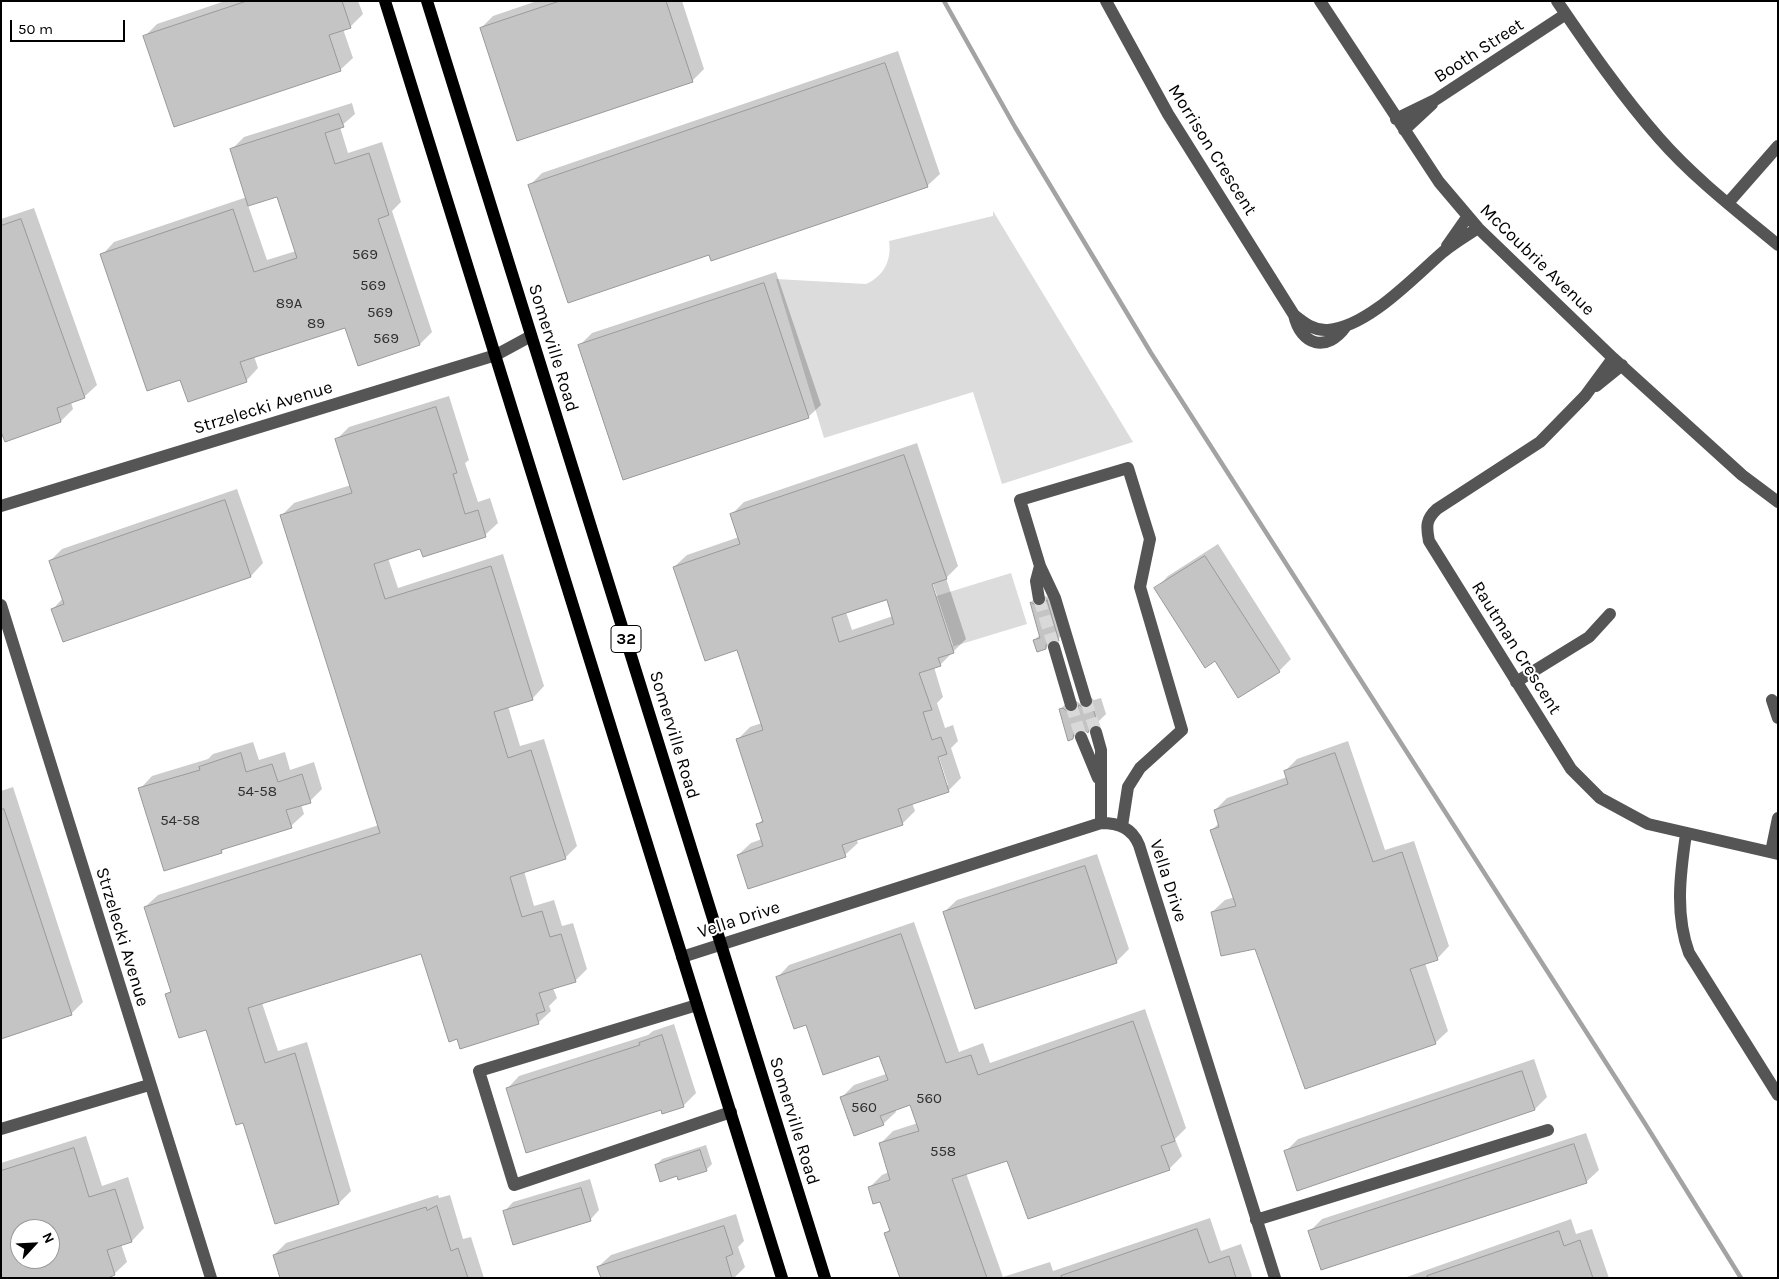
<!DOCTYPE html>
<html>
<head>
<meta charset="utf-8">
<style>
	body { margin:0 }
	#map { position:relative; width:1779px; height:1279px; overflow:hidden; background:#fff; font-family:Karla,sans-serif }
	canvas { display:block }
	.frame { position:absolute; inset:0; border:2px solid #000; pointer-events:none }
	.north { position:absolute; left:10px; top:1219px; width:50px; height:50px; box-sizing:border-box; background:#fff; border:1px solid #999; border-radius:50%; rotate:65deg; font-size:14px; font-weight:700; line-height:20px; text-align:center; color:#000 }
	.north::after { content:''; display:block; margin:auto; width:18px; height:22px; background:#000; clip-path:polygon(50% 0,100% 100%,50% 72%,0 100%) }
	.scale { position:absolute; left:10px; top:20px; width:115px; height:22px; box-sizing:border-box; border:2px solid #000; border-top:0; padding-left:6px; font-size:15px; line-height:18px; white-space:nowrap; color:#000; -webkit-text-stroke:4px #fff; paint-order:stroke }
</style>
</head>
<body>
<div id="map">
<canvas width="1779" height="1279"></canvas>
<div class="frame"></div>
<div class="north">N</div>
<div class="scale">50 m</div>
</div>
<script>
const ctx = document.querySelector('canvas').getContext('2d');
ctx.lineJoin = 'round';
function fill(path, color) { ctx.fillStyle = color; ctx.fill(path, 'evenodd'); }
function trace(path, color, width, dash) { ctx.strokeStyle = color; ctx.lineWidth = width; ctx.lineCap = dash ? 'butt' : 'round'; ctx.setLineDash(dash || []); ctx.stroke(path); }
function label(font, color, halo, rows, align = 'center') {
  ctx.font = font + ' Karla,sans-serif'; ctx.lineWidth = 4; ctx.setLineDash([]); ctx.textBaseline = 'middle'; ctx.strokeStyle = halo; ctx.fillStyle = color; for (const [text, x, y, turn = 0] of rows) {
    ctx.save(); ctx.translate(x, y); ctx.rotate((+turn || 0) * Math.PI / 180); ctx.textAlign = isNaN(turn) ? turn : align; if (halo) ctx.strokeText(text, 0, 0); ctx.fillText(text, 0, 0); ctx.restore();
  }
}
fill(new Path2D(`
	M 993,211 L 1133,442 L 1002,484 L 973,392 L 824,438 L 776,279 L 866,284 C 884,276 892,260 889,241 L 993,216 Z
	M 1011,573 L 1027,624 L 948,648 L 933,597 Z`), '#dcdcdc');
fill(new Path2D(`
	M 225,1 L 358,1 L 363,14 L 350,27 L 343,29 L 353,58 L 340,70 L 145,36 L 157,24 Z
	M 537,1 L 682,1 L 704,69 L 692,81 L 481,28 L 493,16 Z
	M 898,51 L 940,174 L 927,186 L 529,186 L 542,173 Z
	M 352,103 L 355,114 L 340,127 L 348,153 L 382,142 L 401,202 L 392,211 L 432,332 L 420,344 L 346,326 L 254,356 L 258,368 L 246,381 L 181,378 L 102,255 L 114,242 L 247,197 L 232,149 L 244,137 ZM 278,195 L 296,251 L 267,260 L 248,205 Z
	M 34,208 L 97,385 L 84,397 L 71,402 L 73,409 L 61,421 L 1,428 L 1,219 Z
	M 776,272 L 821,405 L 808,417 L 580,345 L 592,333 Z
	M 449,396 L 469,460 L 465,463 L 478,502 L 490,498 L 498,523 L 485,535 L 421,547 L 388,558 L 398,588 L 503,554 L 544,686 L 532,699 L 508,706 L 520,746 L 544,739 L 577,846 L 565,858 L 524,871 L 534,906 L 554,900 L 562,926 L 573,923 L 587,969 L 575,981 L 553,988 L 557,998 L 549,1006 L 551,1011 L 538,1023 L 422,953 L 262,1003 L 278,1051 L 307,1042 L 351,1191 L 339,1203 L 244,1121 L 206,1028 L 167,995 L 171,990 L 145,907 L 158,895 L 379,825 L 282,515 L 294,503 L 351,485 L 336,440 L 349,427 Z
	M 917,443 L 958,566 L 946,578 L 966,639 L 940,665 L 934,667 L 943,697 L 937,703 L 945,728 L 953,725 L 958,741 L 951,748 L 961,778 L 948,791 L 912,803 L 915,811 L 903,823 L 856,839 L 858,843 L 845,855 L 738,855 L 751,843 L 762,839 L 757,825 L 763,819 L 738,739 L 750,727 L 762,723 L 737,649 L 674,567 L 687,555 L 739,537 L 731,515 L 744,502 ZM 931,578 L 953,645 L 951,647 L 929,579 ZM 887,598 L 893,616 L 852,630 L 846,612 ZM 937,751 L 948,785 L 945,785 L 934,752 Z
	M 237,489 L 263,563 L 251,576 L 64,640 L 53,609 L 63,598 L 50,561 L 62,549 Z
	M 1218,544 L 1291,659 L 1279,671 L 1215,660 L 1156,589 L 1168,576 Z
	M 1040,594 L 1050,598 L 1068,631 L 1046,648 L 1034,640 L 1041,634 L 1031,602 Z
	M 1089,696 L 1094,700 L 1101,698 L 1106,714 L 1088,732 L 1083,728 L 1073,738 L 1060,710 L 1069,700 L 1073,699 L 1081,704 Z
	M 1348,741 L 1385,850 L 1414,841 L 1449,946 L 1437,959 L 1425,963 L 1448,1031 L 1435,1043 L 1256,947 L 1212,912 L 1225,900 L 1235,897 L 1212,830 L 1219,823 L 1215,810 L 1227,798 L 1287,777 L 1285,771 L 1297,759 Z
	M 253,742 L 259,760 L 285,752 L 290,770 L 314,762 L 322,789 L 310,801 L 301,804 L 304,814 L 291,826 L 227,846 L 221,852 L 140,789 L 152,776 L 208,759 L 213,754 Z
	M 13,787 L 83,1002 L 71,1014 L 1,1037 L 1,791 Z
	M 1097,854 L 1129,949 L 1116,962 L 944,912 L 957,900 Z
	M 914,922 L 959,1052 L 983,1043 L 990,1063 L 1145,1009 L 1186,1128 L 1175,1139 L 1182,1156 L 1169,1169 L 1008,1159 L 966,1173 L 1003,1277 L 1050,1262 L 1053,1271 L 1210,1218 L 1221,1251 L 1241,1244 L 1252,1276 L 1250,1278 L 901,1278 L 886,1233 L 891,1228 L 881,1200 L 870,1187 L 882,1175 L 889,1172 L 881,1143 L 893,1131 L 918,1123 L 911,1104 L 895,1109 L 896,1112 L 883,1124 L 842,1097 L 854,1085 L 886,1074 L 880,1054 L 806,1023 L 777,978 L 789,965 Z
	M 674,1024 L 696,1093 L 684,1105 L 663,1112 L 661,1108 L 507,1089 L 519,1076 L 648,1035 L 653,1031 Z
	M 1534,1059 L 1547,1097 L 1535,1109 L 1285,1152 L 1298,1139 Z
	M 1586,1133 L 1599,1170 L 1586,1182 L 1310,1231 L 1322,1219 Z
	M 86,1136 L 102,1186 L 128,1177 L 144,1228 L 132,1241 L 121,1244 L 127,1262 L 114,1274 L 1,1278 L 1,1163 ZM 20,1229 L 50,1229 L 50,1259 L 20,1259 Z
	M 706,1145 L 712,1164 L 706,1170 L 678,1175 L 656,1165 L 662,1159 Z
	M 590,1179 L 599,1210 L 590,1220 L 504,1212 L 513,1202 Z
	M 438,1195 L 439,1198 L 450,1195 L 463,1239 L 471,1237 L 484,1278 L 281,1278 L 274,1255 L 286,1243 Z
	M 736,1214 L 744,1241 L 738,1247 L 745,1267 L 734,1278 L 602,1278 L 598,1267 L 611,1255 Z
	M 1571,1219 L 1576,1234 L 1592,1229 L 1609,1278 L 1404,1278 Z`), '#0003');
trace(new Path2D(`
	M 944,1 L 1015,127 L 1151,353 L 1644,1122 L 1741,1278`), '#a3a3a3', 4.5);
const building = new Path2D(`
	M 247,1 L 342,1 L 351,28 L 329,35 L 341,71 L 174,127 L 143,36 Z
	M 560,1 L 666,1 L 693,82 L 517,141 L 480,28 Z
	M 885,63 L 928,187 L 711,261 L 709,255 L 568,303 L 528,185 Z
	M 339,114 L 344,127 L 325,133 L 335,164 L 369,153 L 389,215 L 378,219 L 420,345 L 358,366 L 345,328 L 240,362 L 247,382 L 188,402 L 180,380 L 147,391 L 100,254 L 233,209 L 254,272 L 297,258 L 277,197 L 248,206 L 230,149 Z
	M 21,219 L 85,398 L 57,408 L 61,422 L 5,442 L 1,432 L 1,226 Z
	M 764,283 L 809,418 L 623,480 L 578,345 Z
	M 436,407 L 457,473 L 453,474 L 465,514 L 478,510 L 486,537 L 423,557 L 420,549 L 374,564 L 385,599 L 491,566 L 533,700 L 494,712 L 508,758 L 531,750 L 566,859 L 510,877 L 522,917 L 542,911 L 550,937 L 561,934 L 576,982 L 539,993 L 545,1011 L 536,1014 L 539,1024 L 460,1049 L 457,1039 L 449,1042 L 421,954 L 248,1008 L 265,1063 L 295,1053 L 339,1204 L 275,1224 L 243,1123 L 236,1125 L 206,1030 L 179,1038 L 165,994 L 171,992 L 144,907 L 380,833 L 280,515 L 352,493 L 335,439 Z
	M 904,455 L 947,579 L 932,584 L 954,653 L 938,658 L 941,666 L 919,673 L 932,710 L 923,712 L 932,740 L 941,737 L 947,754 L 938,757 L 949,792 L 898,809 L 903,825 L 842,845 L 846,857 L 748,889 L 737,855 L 763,846 L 756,824 L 763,822 L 736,739 L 763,730 L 737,650 L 705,661 L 673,567 L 740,544 L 730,514 ZM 887,600 L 894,624 L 839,642 L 832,618 Z
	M 225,500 L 251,577 L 63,642 L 51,609 L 64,604 L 49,561 Z
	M 1205,556 L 1280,672 L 1238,698 L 1215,661 L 1205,668 L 1154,588 Z
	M 1047,600 L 1059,641 L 1051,639 L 1046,645 L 1046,649 L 1037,652 L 1033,640 L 1040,638 L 1030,602 L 1040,607 L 1044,605 Z
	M 1079,705 L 1085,709 L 1092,706 L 1098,724 L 1091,726 L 1088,733 L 1083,729 L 1077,730 L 1074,732 L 1073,739 L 1068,741 L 1059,709 L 1063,708 L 1069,713 L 1073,713 L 1077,710 Z
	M 241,753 L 246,772 L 272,764 L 278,782 L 302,774 L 311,803 L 286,810 L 292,828 L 221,850 L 222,853 L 164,871 L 138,788 L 200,770 L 199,767 Z
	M 1335,753 L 1373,862 L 1402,852 L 1438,960 L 1410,969 L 1436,1044 L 1305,1089 L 1255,949 L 1221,956 L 1211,912 L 1236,906 L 1210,830 L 1219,827 L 1214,810 L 1288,784 L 1284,771 Z
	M 4,809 L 72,1015 L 1,1039 L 1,810 Z
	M 1085,866 L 1117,963 L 975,1009 L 943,912 Z
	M 901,934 L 946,1063 L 971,1055 L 978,1075 L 1133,1021 L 1175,1141 L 1161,1146 L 1170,1170 L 1028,1219 L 1007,1161 L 952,1179 L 987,1278 L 900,1278 L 884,1233 L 890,1231 L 880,1202 L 873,1204 L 868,1187 L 890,1180 L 879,1143 L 919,1131 L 910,1105 L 880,1116 L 884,1125 L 854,1136 L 840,1097 L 888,1080 L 879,1056 L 823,1075 L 806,1025 L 794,1029 L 776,977 Z
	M 662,1035 L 684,1107 L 662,1114 L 661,1110 L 526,1153 L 506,1088 L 640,1045 L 639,1043 Z
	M 1522,1071 L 1535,1110 L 1297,1191 L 1284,1151 Z
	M 1574,1144 L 1587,1183 L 1321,1270 L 1308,1231 Z
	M 74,1148 L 89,1197 L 115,1189 L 132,1242 L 107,1250 L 115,1275 L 108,1278 L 1,1278 L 1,1171 ZM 20,1229 L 50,1229 L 50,1259 L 20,1259 Z
	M 700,1150 L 707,1171 L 678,1180 L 677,1176 L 660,1182 L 655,1165 Z
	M 581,1188 L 591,1221 L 513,1245 L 503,1211 Z
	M 437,1206 L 451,1251 L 458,1248 L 468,1278 L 280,1278 L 273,1255 L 426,1207 L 427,1210 Z
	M 724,1226 L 733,1254 L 726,1257 L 732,1278 L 601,1278 L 597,1267 Z
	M 1197,1229 L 1209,1263 L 1229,1256 L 1236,1278 L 1062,1278 L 1061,1276 Z
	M 1559,1231 L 1564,1246 L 1580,1240 L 1593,1278 L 1427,1278 L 1427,1276 Z`);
fill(building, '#c4c4c4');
trace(building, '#999', 1);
trace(new Path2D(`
	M 1039,599 L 1054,647
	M 1086,701 L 1096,732
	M 1071,705 L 1081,737`), '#d9d9d9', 12, [12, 6]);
trace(new Path2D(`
	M 1106,1 L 1168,114 L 1294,315 C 1301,346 1327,353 1346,326
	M 1320,1 L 1439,182 L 1478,228 L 1613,358 L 1742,475 L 1778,502
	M 1557,1 C 1589,48 1622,96 1659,138 C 1694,178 1737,211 1778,245
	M 1396,119 L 1435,100 L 1566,14
	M 1404,130 L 1432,104
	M 1728,203 L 1778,146
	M 1447,246 L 1468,216
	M 1294,315 C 1304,323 1314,331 1328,330 C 1368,327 1414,277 1443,252 C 1454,243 1466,236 1478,228
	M 1613,358 L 1585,396 L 1540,442 L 1437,509 C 1426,519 1426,526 1429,541 L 1571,769 L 1600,798 L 1648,824 L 1778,854
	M 1596,386 L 1622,365
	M 1,506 L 496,355 L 531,336
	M 1039,599 L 1036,581 L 1040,566
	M 1,605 L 211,1278
	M 1054,647 L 1071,705
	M 1516,682 L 1589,637 L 1610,614
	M 1772,700 L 1778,718
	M 1086,701 L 1055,598 L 1040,566 L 1020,500 L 1128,468 L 1150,539 L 1140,587 L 1182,730 L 1140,768 L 1128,787 L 1122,826
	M 1096,732 L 1101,750 L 1101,823
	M 1081,737 L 1098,778
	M 1686,834 C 1680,875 1675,915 1689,953 L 1778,1095
	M 1771,852 L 1778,818
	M 682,957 L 1101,823 C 1119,823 1132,828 1139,845 L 1275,1278
	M 697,1005 L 479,1071 L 514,1185 L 731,1112
	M 1,1129 L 149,1085
	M 1256,1220 L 1548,1130`), '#555', 12);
trace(new Path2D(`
	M 385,1 L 782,1278
	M 427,1 L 825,1278`), '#000', 12);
label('15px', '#313131', null, [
	["569",365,255],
	["569",373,286],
	["89A",289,304],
	["569",380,313],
	["89",316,324],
	["569",386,339],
	["54-58",257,792],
	["54-58",180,821],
	["560",929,1099],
	["560",864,1108],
	["558",943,1152]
]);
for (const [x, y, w] of [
	[626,639,30]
]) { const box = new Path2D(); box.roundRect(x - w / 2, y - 13.5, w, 27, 4); ctx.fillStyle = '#fff'; ctx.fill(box); trace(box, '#000', 1); }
label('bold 16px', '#000', null, [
	["32",626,639]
]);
label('18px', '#000', '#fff', [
	["Booth Street",1479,51,-33],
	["Morrison Crescent",1212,150,58],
	["McCoubrie Avenue",1537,260,44],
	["Somerville Road",553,348,73],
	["Strzelecki Avenue",263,408,-17],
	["Rautman Crescent",1516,648,58],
	["Somerville Road",674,735,73],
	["Vella Drive",1168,881,72],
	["Vella Drive",739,920,-18],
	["Strzelecki Avenue",122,937,73],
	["Somerville Road",794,1121,73]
]);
</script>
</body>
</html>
